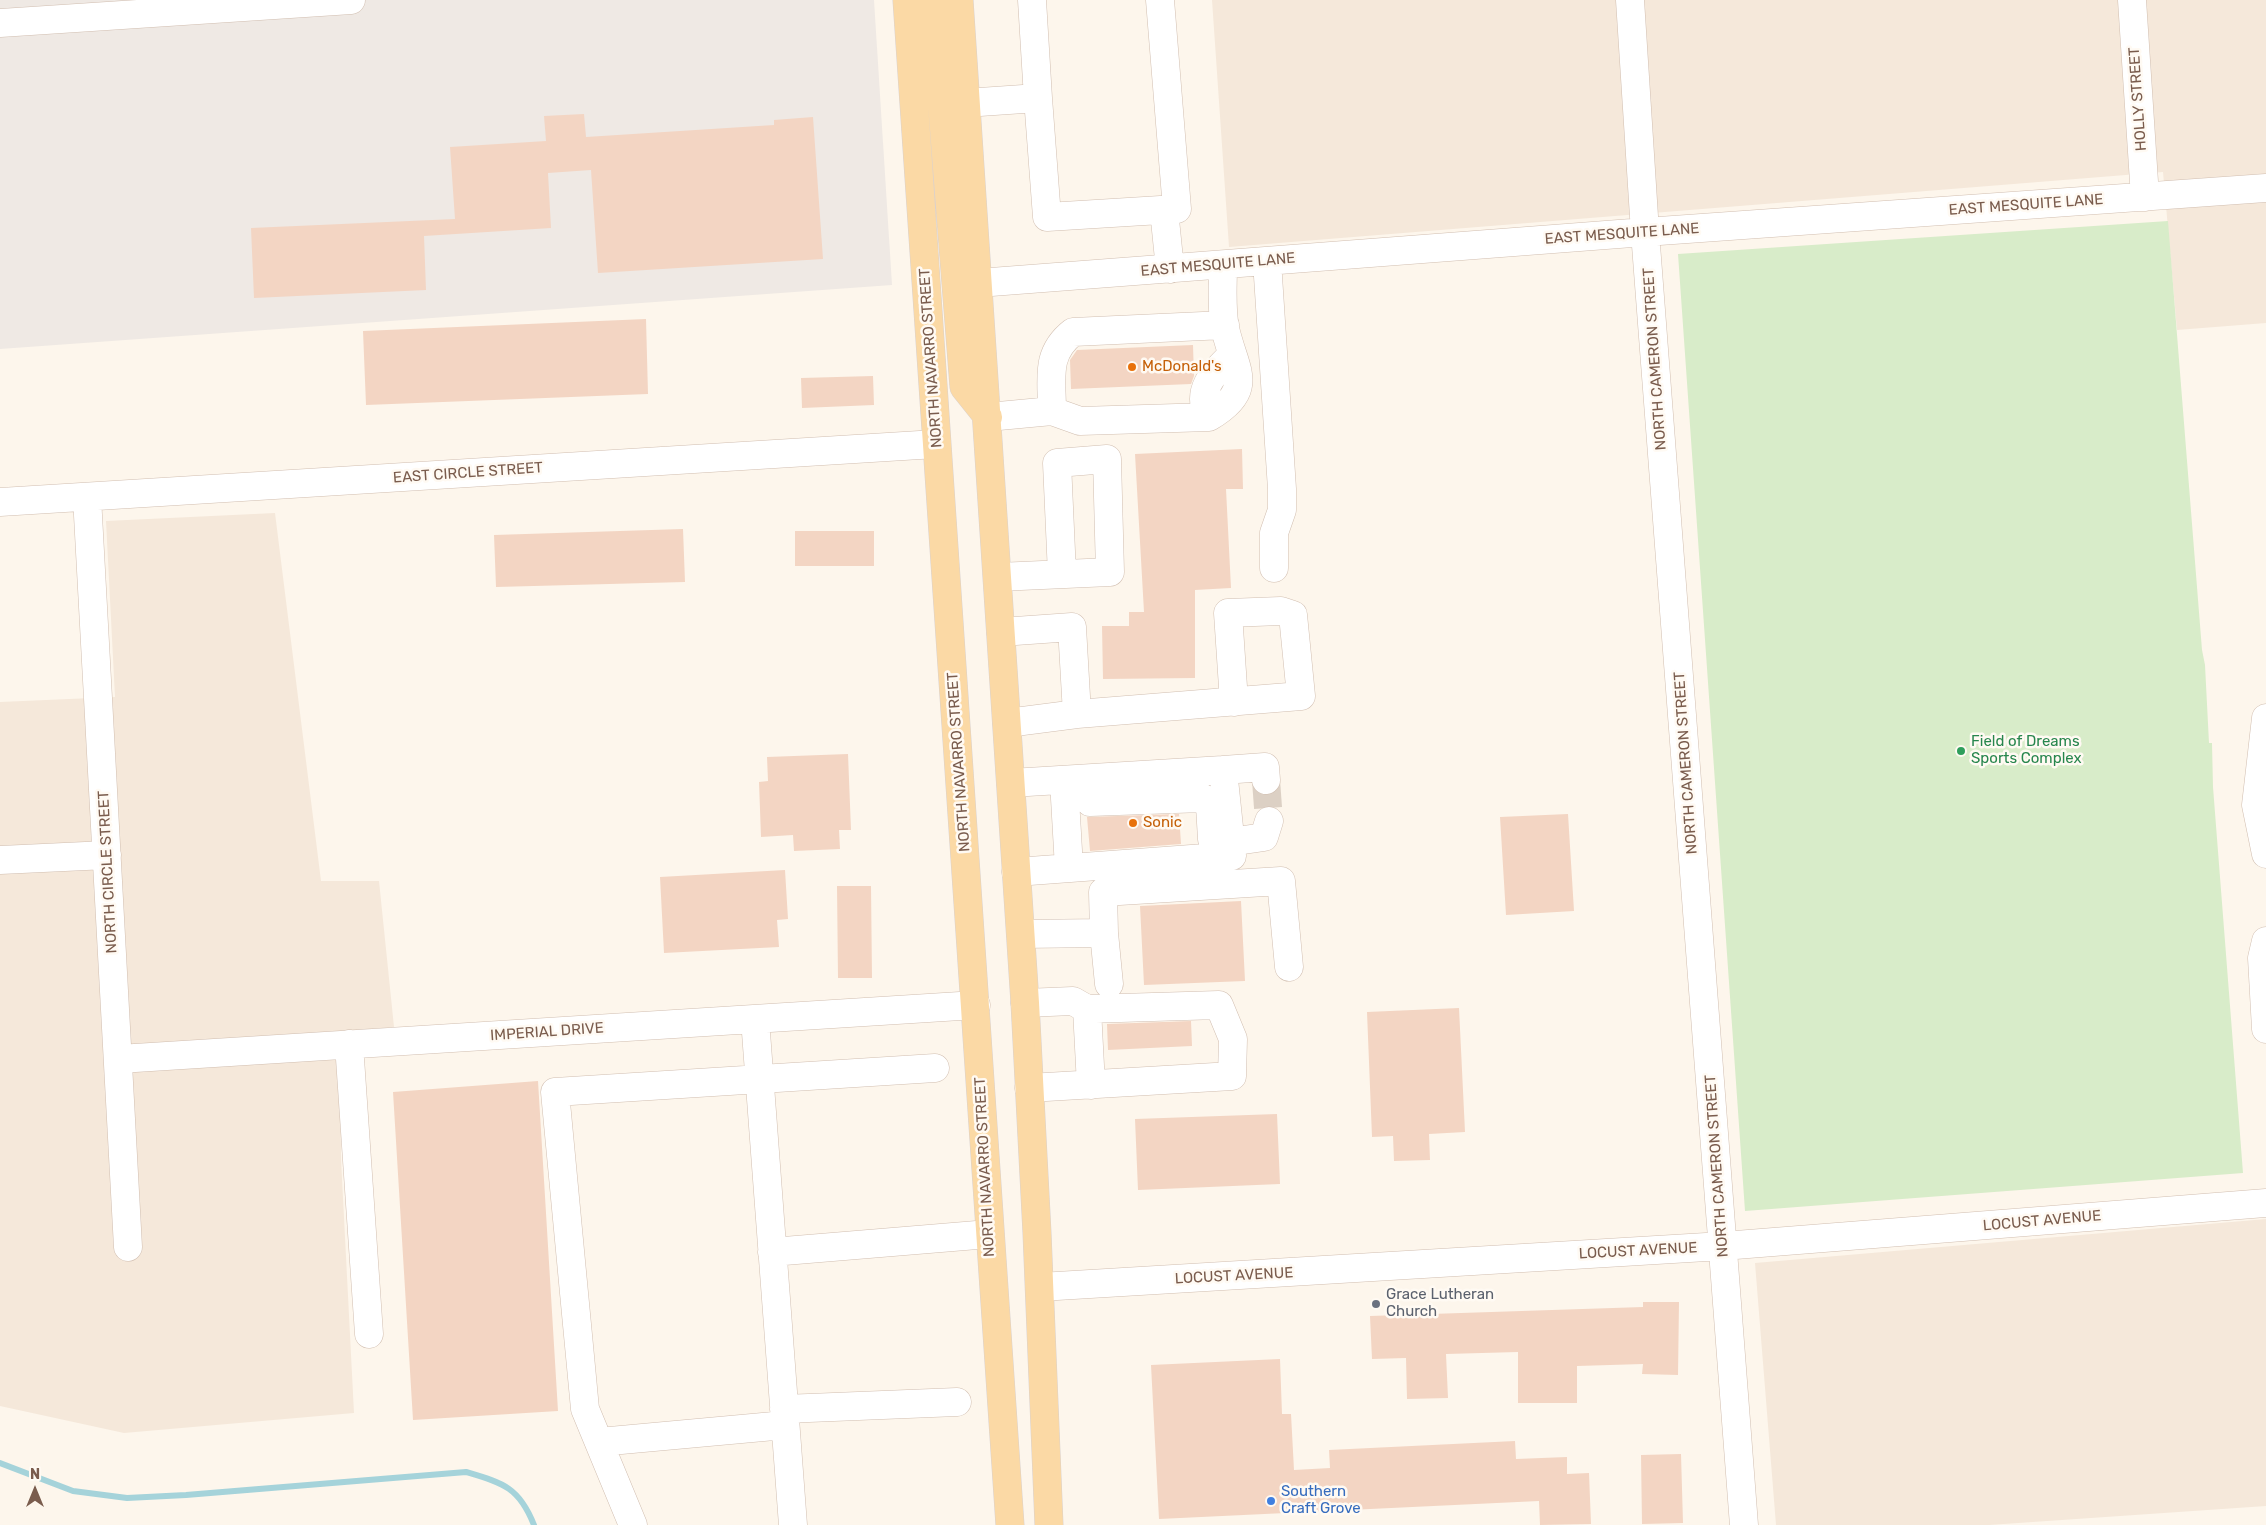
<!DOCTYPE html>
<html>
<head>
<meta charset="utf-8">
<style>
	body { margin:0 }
	#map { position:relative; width:2266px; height:1525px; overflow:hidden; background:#fdf6ec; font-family:Rubik,sans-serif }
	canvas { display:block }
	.north { position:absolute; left:10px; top:1465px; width:50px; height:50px; -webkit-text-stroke:4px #fffaf3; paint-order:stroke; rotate:0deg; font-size:14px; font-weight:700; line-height:20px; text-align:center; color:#7a5c4d }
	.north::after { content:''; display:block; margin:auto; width:18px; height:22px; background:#7a5c4d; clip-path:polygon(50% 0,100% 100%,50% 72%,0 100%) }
</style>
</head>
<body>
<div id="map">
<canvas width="2266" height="1525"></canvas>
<div class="north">N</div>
</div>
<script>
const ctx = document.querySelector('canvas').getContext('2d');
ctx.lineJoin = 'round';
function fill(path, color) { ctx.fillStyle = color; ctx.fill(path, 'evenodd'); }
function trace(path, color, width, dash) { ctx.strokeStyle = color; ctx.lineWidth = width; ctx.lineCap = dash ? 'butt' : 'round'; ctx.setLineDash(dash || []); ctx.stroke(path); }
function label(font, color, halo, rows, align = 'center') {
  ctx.font = font + ' Rubik,sans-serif'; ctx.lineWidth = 5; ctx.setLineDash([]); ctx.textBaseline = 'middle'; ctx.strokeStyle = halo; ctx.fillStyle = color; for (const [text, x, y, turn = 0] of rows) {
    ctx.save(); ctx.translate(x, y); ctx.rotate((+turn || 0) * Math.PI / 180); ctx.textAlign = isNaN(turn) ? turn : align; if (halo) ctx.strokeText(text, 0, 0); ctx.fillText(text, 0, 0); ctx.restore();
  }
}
fill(new Path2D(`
	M 1212,0 L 2266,0 L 2266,323 L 2177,330 L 2163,172 L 1229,247 Z
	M 275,513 L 321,881 L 379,881 L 394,1027 L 340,1032 L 341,1159 L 354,1413 L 124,1433 L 0,1406 L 0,702 L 115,697 L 106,521 Z
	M 2266,1219 L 2266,1506 L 1989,1525 L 1776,1525 L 1755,1263 Z`), '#f5e8da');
fill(new Path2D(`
	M 0,0 L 874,0 L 892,285 L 0,349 Z`), '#efe9e4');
fill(new Path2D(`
	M 2168,221 L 2202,650 L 2205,665 L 2209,743 L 2212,743 L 2213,787 L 2243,1173 L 1745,1211 L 1678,254 Z`), '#d8ecc9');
trace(new Path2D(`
	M 0,1463 L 73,1491 L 127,1498 L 186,1495 L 466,1472 C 503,1483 519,1487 534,1525`), '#a5d3da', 6);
fill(new Path2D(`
	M 584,114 L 586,137 L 774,125 L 774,120 L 813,117 L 823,259 L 598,273 L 591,170 L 548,173 L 551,228 L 424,236 L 426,290 L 254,298 L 251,228 L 455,219 L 450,147 L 546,141 L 544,116 Z
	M 646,319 L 648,394 L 366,405 L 363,331 Z
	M 1193,345 L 1194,376 L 1191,384 L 1071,389 L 1070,360 L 1077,350 Z
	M 873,376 L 874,405 L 802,408 L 801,378 Z
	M 1242,449 L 1243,489 L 1226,489 L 1231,588 L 1195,590 L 1195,678 L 1103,679 L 1102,626 L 1129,626 L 1129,612 L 1144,612 L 1135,454 Z
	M 683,529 L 685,582 L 496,587 L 494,535 Z
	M 795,531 L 874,531 L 874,566 L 795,566 Z
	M 848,754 L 851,830 L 839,830 L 840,849 L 794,851 L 793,835 L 761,837 L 759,782 L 768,781 L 767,757 Z
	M 1179,814 L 1181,844 L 1090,851 L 1087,817 Z
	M 1568,814 L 1574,911 L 1506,915 L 1500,817 Z
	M 785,870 L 788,919 L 777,920 L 779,947 L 664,953 L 660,877 Z
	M 837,886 L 871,886 L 872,978 L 838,978 Z
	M 1241,901 L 1245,981 L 1144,985 L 1140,906 Z
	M 1459,1008 L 1465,1132 L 1429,1134 L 1430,1160 L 1394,1161 L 1393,1136 L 1372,1137 L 1367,1012 Z
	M 1191,1021 L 1192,1046 L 1108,1050 L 1107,1024 Z
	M 538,1081 L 558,1411 L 413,1420 L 393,1092 Z
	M 1277,1114 L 1280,1184 L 1138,1190 L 1135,1119 Z
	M 1643,1302 L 1679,1302 L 1678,1375 L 1642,1374 L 1643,1364 L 1577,1366 L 1577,1403 L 1518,1403 L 1518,1352 L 1446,1354 L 1448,1398 L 1407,1399 L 1406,1358 L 1372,1359 L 1370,1316 L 1643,1307 Z
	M 1280,1359 L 1282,1414 L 1291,1414 L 1294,1470 L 1330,1468 L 1329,1450 L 1515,1441 L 1516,1459 L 1567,1457 L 1567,1474 L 1589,1473 L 1591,1524 L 1540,1525 L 1539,1501 L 1159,1519 L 1151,1365 Z
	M 1681,1454 L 1683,1523 L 1642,1524 L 1641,1455 Z`), '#f3d5c3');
trace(new Path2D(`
	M 1266,780 L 1269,821`), '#dcd0c4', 28, [28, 14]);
const minor = new Path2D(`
	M 1032,0 L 1038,98
	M 1630,0 L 1645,232 L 1744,1525
	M 2132,0 L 2145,197
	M 0,23 L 351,0
	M 965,103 L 1038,98 L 1047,217 L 1177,209 L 1160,0
	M 1164,210 L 1170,269
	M 1267,261 L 1282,489 L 1282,510 L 1274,533 L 1274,568
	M 978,283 L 1645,232 L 2266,188
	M 1052,411 C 1052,378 1045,354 1073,332 L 1225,325
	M 988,417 L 1052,411 L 1080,421 L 1209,417 C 1257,389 1234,370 1225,328 C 1221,308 1223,285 1223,265
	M 1209,417 C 1195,391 1213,373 1232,355
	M 87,497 L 128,1247
	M 0,502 L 936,444
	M 998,577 L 1110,572 L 1107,459 L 1057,463 L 1062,574
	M 1001,632 L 1072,627 L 1077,714 L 1007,723
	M 1077,714 L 1301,696 L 1293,615 L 1281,611 L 1228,613 L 1234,702
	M 2266,718 L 2256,805 L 2266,854
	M 1223,770 L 1265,767 L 1266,780
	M 1071,780 L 1090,802 L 1203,798 L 1210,806 L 1212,839
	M 1064,781 L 1069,868
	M 1011,783 L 1223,770 L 1232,856 L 1016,872
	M 1230,842 L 1264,837 L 1269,821
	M 0,860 L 107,855
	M 1104,933 L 1103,892 L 1281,881 L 1289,967
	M 1021,934 L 1104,933 L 1109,984
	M 2266,941 L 2262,958 L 2266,1029
	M 1025,1003 L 1073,1001 L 1087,1009
	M 755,1019 L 793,1525
	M 349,1044 L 369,1334
	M 119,1059 L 976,1005
	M 1029,1088 L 1232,1076 L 1233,1039 L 1219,1005 L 1087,1009 L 1091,1085
	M 772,1252 L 989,1234
	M 1040,1287 L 1723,1246 L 2266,1203
	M 784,1409 L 957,1402
	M 599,1442 L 785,1425
	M 633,1525 L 585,1409 L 555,1092 L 935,1068`);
const major = new Path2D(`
	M 907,0 L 1010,1525
	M 934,0 L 964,387 L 988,417
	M 959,0 L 1025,1003 L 1037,1233 L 1049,1525`);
trace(minor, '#d1beb0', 29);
trace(major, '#dad1cd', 29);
trace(minor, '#fff', 28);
trace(major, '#fbd9a5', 28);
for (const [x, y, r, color] of [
	[1132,367,5,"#e8710a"],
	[1961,751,5,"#2e9e5b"],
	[1133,823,5,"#e8710a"],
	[1376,1304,5,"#6b7280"],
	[1271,1501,5,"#3f7fe0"]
]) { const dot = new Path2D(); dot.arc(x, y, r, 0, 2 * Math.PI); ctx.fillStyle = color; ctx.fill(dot); trace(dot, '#fffaf3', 2); }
label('15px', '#7a5c4d', '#fffaf3', [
	["HOLLY STREET",2138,99,-94],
	["EAST MESQUITE LANE",2026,205,-4],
	["EAST MESQUITE LANE",1622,234,-4],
	["EAST MESQUITE LANE",1218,265,-5],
	["NORTH NAVARRO STREET",931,358,-94],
	["NORTH CAMERON STREET",1655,359,-94],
	["EAST CIRCLE STREET",468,473,-4],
	["NORTH NAVARRO STREET",959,762,-94],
	["NORTH CAMERON STREET",1686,763,-94],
	["NORTH CIRCLE STREET",108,872,-93],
	["IMPERIAL DRIVE",547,1032,-4],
	["NORTH CAMERON STREET",1717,1166,-94],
	["NORTH NAVARRO STREET",985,1167,-93],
	["LOCUST AVENUE",2042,1221,-5],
	["LOCUST AVENUE",1638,1251,-3],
	["LOCUST AVENUE",1234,1276,-3]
]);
label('15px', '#c56008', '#fffaf3', [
	["McDonald's",1142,367],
	["Sonic",1143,823]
], 'left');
label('15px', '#27864d', '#fffaf3', [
	["Field of Dreams",1971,742],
	["Sports Complex",1971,759]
], 'left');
label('15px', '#5b616d', '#fffaf3', [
	["Grace Lutheran",1386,1295],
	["Church",1386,1312]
], 'left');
label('15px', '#366cbe', '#fffaf3', [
	["Southern",1281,1492],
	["Craft Grove",1281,1509]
], 'left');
</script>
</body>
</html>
